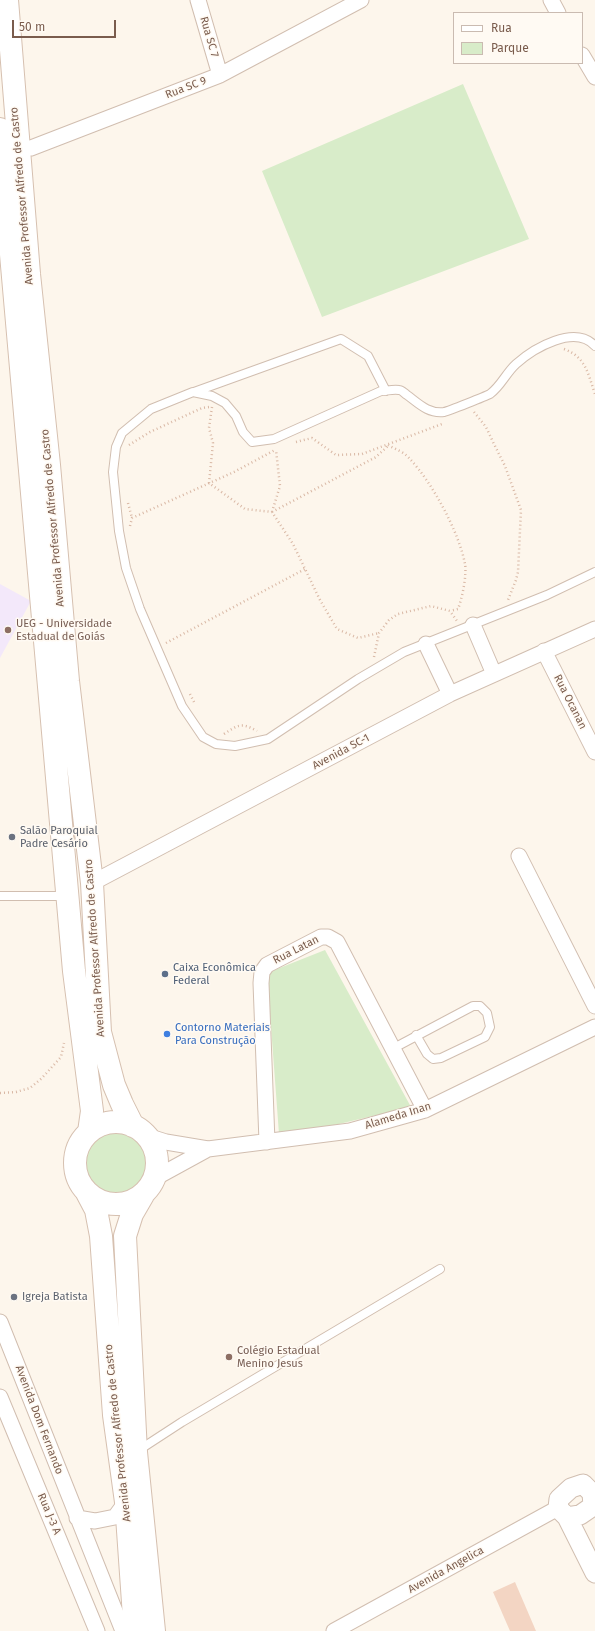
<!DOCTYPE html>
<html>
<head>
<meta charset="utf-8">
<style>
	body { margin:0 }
	#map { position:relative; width:595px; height:1631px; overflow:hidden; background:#fdf6ec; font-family:"Fira Sans",sans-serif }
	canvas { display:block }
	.legend { position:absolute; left:453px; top:12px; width:130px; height:52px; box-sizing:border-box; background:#fffaf3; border:1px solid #cabbb1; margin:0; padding:5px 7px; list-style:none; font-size:12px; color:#7a5c4d }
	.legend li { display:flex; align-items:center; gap:8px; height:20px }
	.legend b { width:20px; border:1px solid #cabbb1 }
	.scale { position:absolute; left:12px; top:20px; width:104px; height:18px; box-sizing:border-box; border:2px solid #7a5c4d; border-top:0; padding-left:5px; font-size:12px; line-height:14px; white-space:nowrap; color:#7a5c4d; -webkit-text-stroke:3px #fffaf3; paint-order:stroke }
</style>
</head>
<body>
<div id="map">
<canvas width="595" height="1631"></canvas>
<ul class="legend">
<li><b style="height:5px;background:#fff"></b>Rua</li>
<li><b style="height:11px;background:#d8ecc9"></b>Parque</li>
</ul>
<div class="scale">50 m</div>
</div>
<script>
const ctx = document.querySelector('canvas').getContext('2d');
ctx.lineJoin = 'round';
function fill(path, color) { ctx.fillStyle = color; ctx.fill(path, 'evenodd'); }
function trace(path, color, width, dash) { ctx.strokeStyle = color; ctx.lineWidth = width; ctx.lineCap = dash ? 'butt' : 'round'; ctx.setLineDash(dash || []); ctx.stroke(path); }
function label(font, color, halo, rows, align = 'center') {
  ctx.font = font + ' "Fira Sans",sans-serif'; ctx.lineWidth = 3; ctx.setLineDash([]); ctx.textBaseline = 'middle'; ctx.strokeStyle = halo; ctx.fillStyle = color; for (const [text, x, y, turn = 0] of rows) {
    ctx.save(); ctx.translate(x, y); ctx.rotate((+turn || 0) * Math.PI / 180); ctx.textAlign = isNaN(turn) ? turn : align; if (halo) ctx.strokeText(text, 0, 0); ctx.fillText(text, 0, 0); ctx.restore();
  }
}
fill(new Path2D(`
	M 0,584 L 31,601 L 0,658 Z`), '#f3e8fa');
fill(new Path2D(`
	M 463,84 L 529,239 L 322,317 L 262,171 Z
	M 325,950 L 411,1107 L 326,1127 L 279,1134 L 267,973 Z
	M84 1164a31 31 0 1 1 62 0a31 31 0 1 1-62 0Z`), '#d8ecc9');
fill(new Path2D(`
	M 515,1582 L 536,1631 L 510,1631 L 493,1592 Z`), '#f3d5c3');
const service = new Path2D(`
	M 595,346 C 575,324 534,348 516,364 C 506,373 501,386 490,394 C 486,396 449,411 444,412 C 428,414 418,403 407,395 C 404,393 402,390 399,390 C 393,389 386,391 381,391 L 274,439 L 252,442 L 243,432 L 236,416 L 225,403 L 212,396 L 193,392 L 151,409 L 122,433 L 116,447 L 113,472 L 119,531 L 126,568 L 140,609 L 182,706 L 203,737 L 216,744 L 235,746 L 268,739 L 358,679 L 404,652 L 547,595 L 595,572
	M 194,392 L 341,339 L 368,356 L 386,391
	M 0,896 L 67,896
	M 392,1049 L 473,1006 L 480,1006 L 487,1013 L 490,1027 L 485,1037 L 441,1058 L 433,1059 L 427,1054 L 416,1035
	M 139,1450 L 182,1422 L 440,1269`);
const minor = new Path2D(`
	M 198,0 L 220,75
	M 551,0 L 558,13
	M 582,55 L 595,77
	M 10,151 L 18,148 L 31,148 L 220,75 L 361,0
	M 473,625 L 494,674
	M 426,644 L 450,694
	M 544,651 L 595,752
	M 519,856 L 595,1006
	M 92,883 L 450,694 L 595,629
	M 147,1136 L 166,1142 L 208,1149 L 350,1131 L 425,1110 L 595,1027
	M 267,1142 L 261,983 L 262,972 L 267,965 L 321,937 L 328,937 L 337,942 L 425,1110
	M 155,1178 L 208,1149
	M 0,1322 L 123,1631
	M 0,1397 L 97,1631
	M 77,1518 L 95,1521 L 115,1517 L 126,1502
	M 334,1631 L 558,1508`);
const tertiary = new Path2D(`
	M 583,1484 L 592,1493 L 593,1506 L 580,1515 L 567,1517 L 558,1508 L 559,1499 L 571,1488 Z
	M 567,1517 L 595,1573`);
const secondary = new Path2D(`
	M 7,0 L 29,274 L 49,465 L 68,681 L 92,883 L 100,1032 L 114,1085 L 122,1104 L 133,1126
	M 0,129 L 74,971 L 92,1111 L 89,1132
	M75 1163a41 41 0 1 1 82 0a41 41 0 1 1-82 0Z
	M 86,1191 L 96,1210 L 101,1236 L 114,1415 L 126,1502 L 135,1631
	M 143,1195 L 132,1214 L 125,1236 L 136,1452 L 154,1631`);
trace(service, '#d1beb0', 10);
trace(minor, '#d1beb0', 17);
trace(tertiary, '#d1beb0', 21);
trace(secondary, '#d6c0b0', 24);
trace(new Path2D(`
	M 564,349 C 586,357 588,374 595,394
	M 212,407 L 209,428 L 213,443 L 209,483 L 245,509 L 272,512 L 293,544 L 320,600 L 337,629 L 358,638 L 379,633
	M 474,412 L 486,427 L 494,444 L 505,466 L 521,510 L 518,572 L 516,580 L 508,600
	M 296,442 L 312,438 L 336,455 L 362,454 L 442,424
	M 129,445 L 150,432 L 202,408 L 209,407
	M 388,445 C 395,449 404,452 409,458 C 432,482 459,532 465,564 C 467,575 462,599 458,609 L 450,611
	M 128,503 L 132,518
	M 272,512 L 376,457 L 389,445
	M 272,512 L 280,486 L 276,450
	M 130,526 L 132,518 L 234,472 L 275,450
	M 166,643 L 305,569
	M 374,657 L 379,633 L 389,620 L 398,614 L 431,606 L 450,611 L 457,621
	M 190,694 L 195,704
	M 224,734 C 238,725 241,722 257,731
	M 0,1093 L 16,1092 L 30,1088 L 42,1078 L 61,1057 L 64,1043`), '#d9b8a5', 2.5, [1, 3]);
trace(service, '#fff', 8);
trace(minor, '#fff', 15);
trace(tertiary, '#fff', 19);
trace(secondary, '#fff', 22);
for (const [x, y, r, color] of [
	[8,630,4,"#8d6e63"],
	[12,837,4,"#6b7280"],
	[165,974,4,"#5c6f8a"],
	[167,1034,4,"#3f7fe0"],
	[14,1297,4,"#6b7280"],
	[229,1357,4,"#8d6e63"]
]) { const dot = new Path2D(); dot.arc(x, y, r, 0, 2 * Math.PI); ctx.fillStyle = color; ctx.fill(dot); trace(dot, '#fffaf3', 1.5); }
label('11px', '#7a5c4d', '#fffaf3', [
	["Rua SC 7",209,37,74],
	["Rua SC 9",186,88,-21],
	["Avenida Professor Alfredo de Castro",22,196,-95],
	["Avenida Professor Alfredo de Castro",53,518,-95],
	["Rua Ocanan",570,702,63],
	["Avenida SC-1",341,752,-28],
	["Avenida Professor Alfredo de Castro",95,948,-94],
	["Rua Latan",296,950,-27],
	["Alameda Inan",398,1116,-17],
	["Avenida Dom Fernando",39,1420,69],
	["Avenida Professor Alfredo de Castro",118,1433,-96],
	["Rua J-3 A",49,1514,67],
	["Avenida Angelica",446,1570,-29]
]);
label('11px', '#785e54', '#fffaf3', [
	["UEG - Universidade",16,624],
	["Estadual de Goiás",16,637],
	["Colégio Estadual",237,1351],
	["Menino Jesus",237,1364]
], 'left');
label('11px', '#5b616d', '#fffaf3', [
	["Salão Paroquial",20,831],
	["Padre Cesário",20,844],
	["Igreja Batista",22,1297]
], 'left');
label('11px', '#4e5e75', '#fffaf3', [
	["Caixa Econômica",173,968],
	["Federal",173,981]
], 'left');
label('11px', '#366cbe', '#fffaf3', [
	["Contorno Materiais",175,1028],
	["Para Construção",175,1041]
], 'left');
</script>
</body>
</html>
